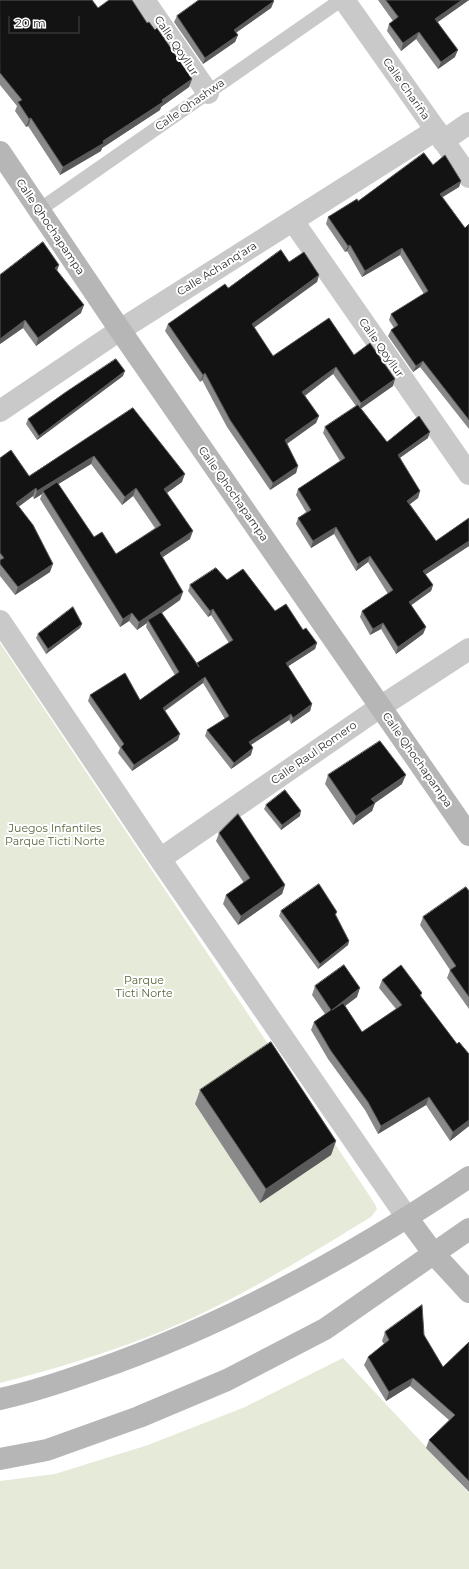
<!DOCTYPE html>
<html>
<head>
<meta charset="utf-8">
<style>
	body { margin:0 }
	#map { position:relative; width:469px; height:1569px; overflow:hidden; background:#fff; font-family:Montserrat,sans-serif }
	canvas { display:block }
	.scale { position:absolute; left:8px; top:16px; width:72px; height:18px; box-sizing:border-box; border:2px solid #2c2c2c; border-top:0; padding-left:5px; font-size:12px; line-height:14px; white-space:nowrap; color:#2c2c2c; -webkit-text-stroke:3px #fff; paint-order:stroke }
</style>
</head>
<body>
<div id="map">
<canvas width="469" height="1569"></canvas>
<div class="scale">20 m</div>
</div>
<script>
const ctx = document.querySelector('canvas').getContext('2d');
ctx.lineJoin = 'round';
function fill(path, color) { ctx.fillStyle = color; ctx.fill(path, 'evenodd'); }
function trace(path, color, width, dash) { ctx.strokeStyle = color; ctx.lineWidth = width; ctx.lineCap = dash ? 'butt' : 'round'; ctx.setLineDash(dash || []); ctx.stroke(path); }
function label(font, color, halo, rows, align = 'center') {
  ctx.font = font + ' Montserrat,sans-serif'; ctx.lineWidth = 4; ctx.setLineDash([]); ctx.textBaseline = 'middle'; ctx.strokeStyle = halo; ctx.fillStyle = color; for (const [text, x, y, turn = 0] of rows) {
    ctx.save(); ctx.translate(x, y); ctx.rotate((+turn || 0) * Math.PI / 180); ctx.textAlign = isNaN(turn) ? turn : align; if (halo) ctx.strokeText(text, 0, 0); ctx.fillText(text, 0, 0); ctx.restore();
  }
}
fill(new Path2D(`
	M 0,643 L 375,1204 L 377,1209 L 371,1217 C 300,1260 228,1306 150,1336 C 101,1355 51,1370 0,1383 Z
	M 343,1358 L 469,1493 L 469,1569 L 0,1569 L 0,1481 L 55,1474 L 148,1445 L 245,1407 Z`), '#e5ead9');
trace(new Path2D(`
	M 39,210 L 341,0`), '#c9c9c9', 14);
trace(new Path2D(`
	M 144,0 L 208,93
	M 344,0 L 469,177
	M 443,141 L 469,123
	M 293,221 L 469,474
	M 0,411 L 120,330 L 436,130
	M 0,621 L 160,859 L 408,1219
	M 160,859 L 380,707 L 469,649`), '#c9c9c9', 22);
trace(new Path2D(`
	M 0,152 L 120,330 L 469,835
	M 408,1219 L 434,1254 L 469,1292
	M 0,1399 C 32,1392 62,1382 93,1371 C 226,1325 352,1256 469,1177
	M 0,1459 L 47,1450 L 139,1417 L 227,1380 L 325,1329 L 469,1229`), '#b6b6b6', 22);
fill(new Path2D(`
	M 0,0 L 98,8 L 147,23 L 155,30 L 192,79 L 189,87 L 161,107 L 160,110 L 102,148 L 101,151 L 60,175 L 28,126 L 26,127 L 15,111 L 17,106 L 0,85 Z
	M 198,0 L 273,0 L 274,1 L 271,8 L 236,33 L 238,35 L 235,42 L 203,64 L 174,22 L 177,16 L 199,1 Z
	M 378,0 L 469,0 L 438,22 L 455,57 L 438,69 L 416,39 L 401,51 L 387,31 L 389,24 L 393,21 Z
	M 433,165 L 461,181 L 459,187 L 442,197 L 465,228 L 469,224 L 469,429 L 420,367 L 413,372 L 388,336 L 391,330 L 394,328 L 389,320 L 391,314 L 424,294 L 400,255 L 362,277 L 347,251 L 345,252 L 326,224 L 328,217 L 358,201 Z
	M 289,262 L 319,275 L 317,282 L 254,328 L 273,356 L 354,355 L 393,386 L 361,408 L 387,442 L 428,438 L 400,458 L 420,491 L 418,498 L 410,504 L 436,541 L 469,518 L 469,546 L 425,575 L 433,585 L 431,591 L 411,605 L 426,627 L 423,634 L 396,654 L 381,629 L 370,635 L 360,617 L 362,611 L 388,594 L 368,562 L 356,571 L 334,534 L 311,548 L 296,524 L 298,518 L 306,512 L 296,495 L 298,489 L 340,461 L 323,433 L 325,427 L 356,406 L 333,374 L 305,396 L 319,416 L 316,423 L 287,444 L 298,466 L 296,473 L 270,490 L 227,427 L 202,380 L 200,382 L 165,331 L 168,324 L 228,288 Z
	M 59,265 L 57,270 L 81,313 L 36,346 L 23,328 L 0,344 L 0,275 Z
	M 123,376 L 37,440 L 26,424 L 28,419 Z
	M 133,408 L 182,482 L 167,493 L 190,539 L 162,557 L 183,592 L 180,600 L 162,613 L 197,663 L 229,643 L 211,615 L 208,617 L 188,591 L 190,585 L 227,580 L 303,630 L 317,643 L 315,649 L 288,666 L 312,704 L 310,711 L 291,724 L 289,720 L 251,745 L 251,755 L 231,769 L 205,736 L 207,730 L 225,719 L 203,683 L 165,711 L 178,740 L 132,771 L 118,753 L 120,748 L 88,701 L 90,695 L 140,700 L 175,675 L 146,627 L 147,623 L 137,630 L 129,621 L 120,627 L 40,499 L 42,494 L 34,499 L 33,496 L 19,506 L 50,572 L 15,595 L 0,576 L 0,458 L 29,476 ZM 91,464 L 122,505 L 133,496 L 155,528 L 116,554 L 94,537 L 58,484 Z
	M 82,624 L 80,628 L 46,654 L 36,638 L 38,634 Z
	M 328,775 L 402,784 L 375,803 L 372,811 L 353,825 L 325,784 Z
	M 266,805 L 300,816 L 281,830 L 264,809 Z
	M 219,833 L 285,885 L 282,894 L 238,925 L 223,904 L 226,895 L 244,883 L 216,841 Z
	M 469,891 L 469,1009 L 447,978 L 450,970 L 420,925 L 423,917 Z
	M 281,911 L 337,912 L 336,915 L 349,941 L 348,945 L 318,969 L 279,916 Z
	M 382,980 L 422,993 L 421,997 L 457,1044 L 469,1054 L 469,1126 L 450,1141 L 426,1105 L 378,1134 L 365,1110 L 328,1059 L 311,1030 L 314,1022 L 325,1014 L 312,995 L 315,986 L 357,997 L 345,1006 L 362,1032 L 396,1009 L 379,988 Z
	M 200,1090 L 336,1141 L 331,1155 L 260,1203 L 195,1104 Z
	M 385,1332 L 424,1335 L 443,1367 L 469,1342 L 469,1492 L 426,1448 L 429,1440 L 449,1420 L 410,1386 L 386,1401 L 364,1365 L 368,1357 L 384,1344 L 382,1341 Z`), '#898989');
fill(new Path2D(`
	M 462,0 L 469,0 L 432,26 L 435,19 Z
	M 274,1 L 271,8 L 231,36 L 234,30 Z
	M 419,32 L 416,39 L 401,51 L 403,43 Z
	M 238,35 L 235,42 L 203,64 L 205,58 Z
	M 458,50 L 455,57 L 438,69 L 441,62 Z
	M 192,79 L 189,87 L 161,107 L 160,110 L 102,148 L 101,151 L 60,175 L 63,167 L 103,141 L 162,100 Z
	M 31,118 L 28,126 L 26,127 L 29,119 Z
	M 461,181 L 459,187 L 438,200 L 440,194 Z
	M 350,245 L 347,251 L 345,252 L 348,246 Z
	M 402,248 L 400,255 L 362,277 L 365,271 Z
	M 59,265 L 56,273 L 55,268 Z
	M 319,275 L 317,282 L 249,331 L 252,324 Z
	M 84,305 L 81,313 L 36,346 L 38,338 Z
	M 25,320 L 23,328 L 0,344 L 0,339 Z
	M 423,361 L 420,367 L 413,372 L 416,366 Z
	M 336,367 L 333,374 L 300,399 L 302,392 Z
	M 125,371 L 123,376 L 37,440 L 39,436 Z
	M 205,373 L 202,380 L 200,382 L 203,375 Z
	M 395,379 L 393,386 L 359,410 L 361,403 Z
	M 319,416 L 316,423 L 282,447 L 285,440 Z
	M 430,432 L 428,438 L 395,461 L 398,455 Z
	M 94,456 L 91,464 L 44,493 L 43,491 L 42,494 L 34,499 L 37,491 Z
	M 298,466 L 296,473 L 270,490 L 273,483 Z
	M 185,474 L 182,482 L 161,497 L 164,489 Z
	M 36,488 L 33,496 L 13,511 L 16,503 Z
	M 136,488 L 133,496 L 122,505 L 125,497 Z
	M 420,491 L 418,498 L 405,508 L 407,501 Z
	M 336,527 L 334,534 L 311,548 L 313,541 Z
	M 193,531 L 190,539 L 157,561 L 160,553 Z
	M 469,541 L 469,546 L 420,578 L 423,571 Z
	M 370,556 L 368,562 L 356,571 L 358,564 Z
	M 53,564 L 50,572 L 15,595 L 18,587 Z
	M 433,585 L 431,591 L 406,609 L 409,602 Z
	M 183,592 L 180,600 L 149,622 L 148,620 L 147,623 L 137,630 L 139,622 Z
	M 213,609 L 211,615 L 208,617 L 210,611 Z
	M 132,613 L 129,621 L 120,627 L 123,619 Z
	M 383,623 L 381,629 L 370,635 L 373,629 Z
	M 82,624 L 80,628 L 46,654 L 48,649 Z
	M 426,627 L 423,634 L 396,654 L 398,647 Z
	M 317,643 L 315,649 L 284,669 L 286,663 Z
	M 205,677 L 203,683 L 160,714 L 163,708 Z
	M 312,704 L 310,711 L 291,724 L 293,718 Z
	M 291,714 L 289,720 L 246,748 L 249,742 Z
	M 180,734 L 178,740 L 132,771 L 134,765 Z
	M 253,748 L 251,755 L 231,769 L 234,763 Z
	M 406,775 L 402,784 L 375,803 L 372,811 L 353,825 L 356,816 L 371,799 Z
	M 301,811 L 300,816 L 281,830 L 282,825 Z
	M 285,885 L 282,894 L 238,925 L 241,916 Z
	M 349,941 L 348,945 L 318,969 L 320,964 Z
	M 360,988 L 357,997 L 329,1018 L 332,1010 Z
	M 429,1097 L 426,1105 L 378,1134 L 381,1126 Z
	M 469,1120 L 469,1126 L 450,1141 L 453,1132 Z
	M 336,1141 L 331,1155 L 260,1203 L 266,1189 Z
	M 413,1378 L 410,1386 L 386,1401 L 389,1392 Z`), '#5a5a5a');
const building = new Path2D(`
	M 0,0 L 92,0 L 98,8 L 109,0 L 132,0 L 147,23 L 149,22 L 155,30 L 157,28 L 192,79 L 162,100 L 163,102 L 103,141 L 104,143 L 63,167 L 31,118 L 29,119 L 18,102 L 22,100 L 0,73 Z
	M 199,0 L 273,0 L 274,1 L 234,30 L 238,35 L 205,58 L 177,16 Z
	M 386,0 L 462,0 L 435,19 L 458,50 L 441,62 L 419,32 L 403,43 L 389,24 L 398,17 Z
	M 424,153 L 433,165 L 445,155 L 461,181 L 440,194 L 465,228 L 469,224 L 469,420 L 423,361 L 416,366 L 391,330 L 398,325 L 391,314 L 428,291 L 402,248 L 365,271 L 350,245 L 348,246 L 328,217 L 357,199 L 358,201 Z
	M 43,242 L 59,265 L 55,268 L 84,305 L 38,338 L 25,320 L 0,339 L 0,275 Z
	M 281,250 L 289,262 L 304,252 L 319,275 L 252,324 L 273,356 L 329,318 L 354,355 L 370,343 L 395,379 L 361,403 L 336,367 L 302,392 L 319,416 L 285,440 L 298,466 L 273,483 L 230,420 L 205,373 L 203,375 L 168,324 L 225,284 L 228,288 Z
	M 116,359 L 125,371 L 39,436 L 28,419 L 66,392 Z
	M 358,405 L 387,442 L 419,416 L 430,432 L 398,455 L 420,491 L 407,501 L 436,541 L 469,518 L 469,541 L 423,571 L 433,585 L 409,602 L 426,627 L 398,647 L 383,623 L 373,629 L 362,611 L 393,590 L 370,556 L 358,564 L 336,527 L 313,541 L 298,518 L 311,510 L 298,489 L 345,458 L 325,427 Z
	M 133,408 L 185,474 L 164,489 L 193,531 L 160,553 L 183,592 L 139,622 L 132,613 L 123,619 L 43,491 L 57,482 L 94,537 L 102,532 L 116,554 L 161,525 L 136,488 L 125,497 L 94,456 L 37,491 L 36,488 L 16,503 L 33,525 L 53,564 L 18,587 L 0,564 L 0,560 L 4,558 L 0,553 L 0,458 L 11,450 L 29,476 Z
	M 216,568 L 227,580 L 243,569 L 275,611 L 286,604 L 303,630 L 306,628 L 317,643 L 286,663 L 312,704 L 293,718 L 291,714 L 249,742 L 253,748 L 234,763 L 207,730 L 229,716 L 205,677 L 163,708 L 180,734 L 134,765 L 121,747 L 124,744 L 90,695 L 125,673 L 140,700 L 179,672 L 148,620 L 161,612 L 199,667 L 197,663 L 233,640 L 213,609 L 210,611 L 190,585 Z
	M 73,607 L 82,624 L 48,649 L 38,634 Z
	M 380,741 L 406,775 L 371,799 L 375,803 L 356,816 L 328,775 Z
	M 285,790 L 301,811 L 282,825 L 266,805 Z
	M 238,814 L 285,885 L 241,916 L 226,895 L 250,878 L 219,833 Z
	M 319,884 L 337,912 L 335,914 L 349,941 L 320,964 L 281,911 Z
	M 466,887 L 469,891 L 469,997 L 450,970 L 456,966 L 423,917 Z
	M 344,965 L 360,988 L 332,1010 L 343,1003 L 362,1032 L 402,1005 L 382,980 L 401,965 L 422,993 L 420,995 L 457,1044 L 459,1042 L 469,1054 L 469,1120 L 453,1132 L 429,1097 L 381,1126 L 368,1102 L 331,1051 L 314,1022 L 331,1010 L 315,986 Z
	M 271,1042 L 336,1141 L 266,1189 L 200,1090 Z
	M 422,1305 L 424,1335 L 443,1367 L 469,1342 L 469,1481 L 429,1440 L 455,1415 L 413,1378 L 389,1392 L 368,1357 L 389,1340 L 385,1332 Z`);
fill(building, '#131313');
trace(building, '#5a5a5a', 1);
label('11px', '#2c2c2c', '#fff', [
	["Calle Qoyllur",176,46,56],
	["Calle Chariña",406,89,55],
	["Calle Qhashwa",190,105,-35],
	["Calle Qhochapampa",50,227,56],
	["Calle Achanq'ara",217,269,-32],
	["Calle Qoyllur",381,348,55],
	["Calle Qhochapampa",233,494,55],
	["Calle Raul Romero",314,753,-35],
	["Calle Qhochapampa",417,760,55]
]);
label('11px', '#57663a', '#fff', [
	["Juegos Infantiles",55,829],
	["Parque Ticti Norte",55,842],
	["Parque",144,981],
	["Ticti Norte",144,994]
]);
</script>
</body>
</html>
